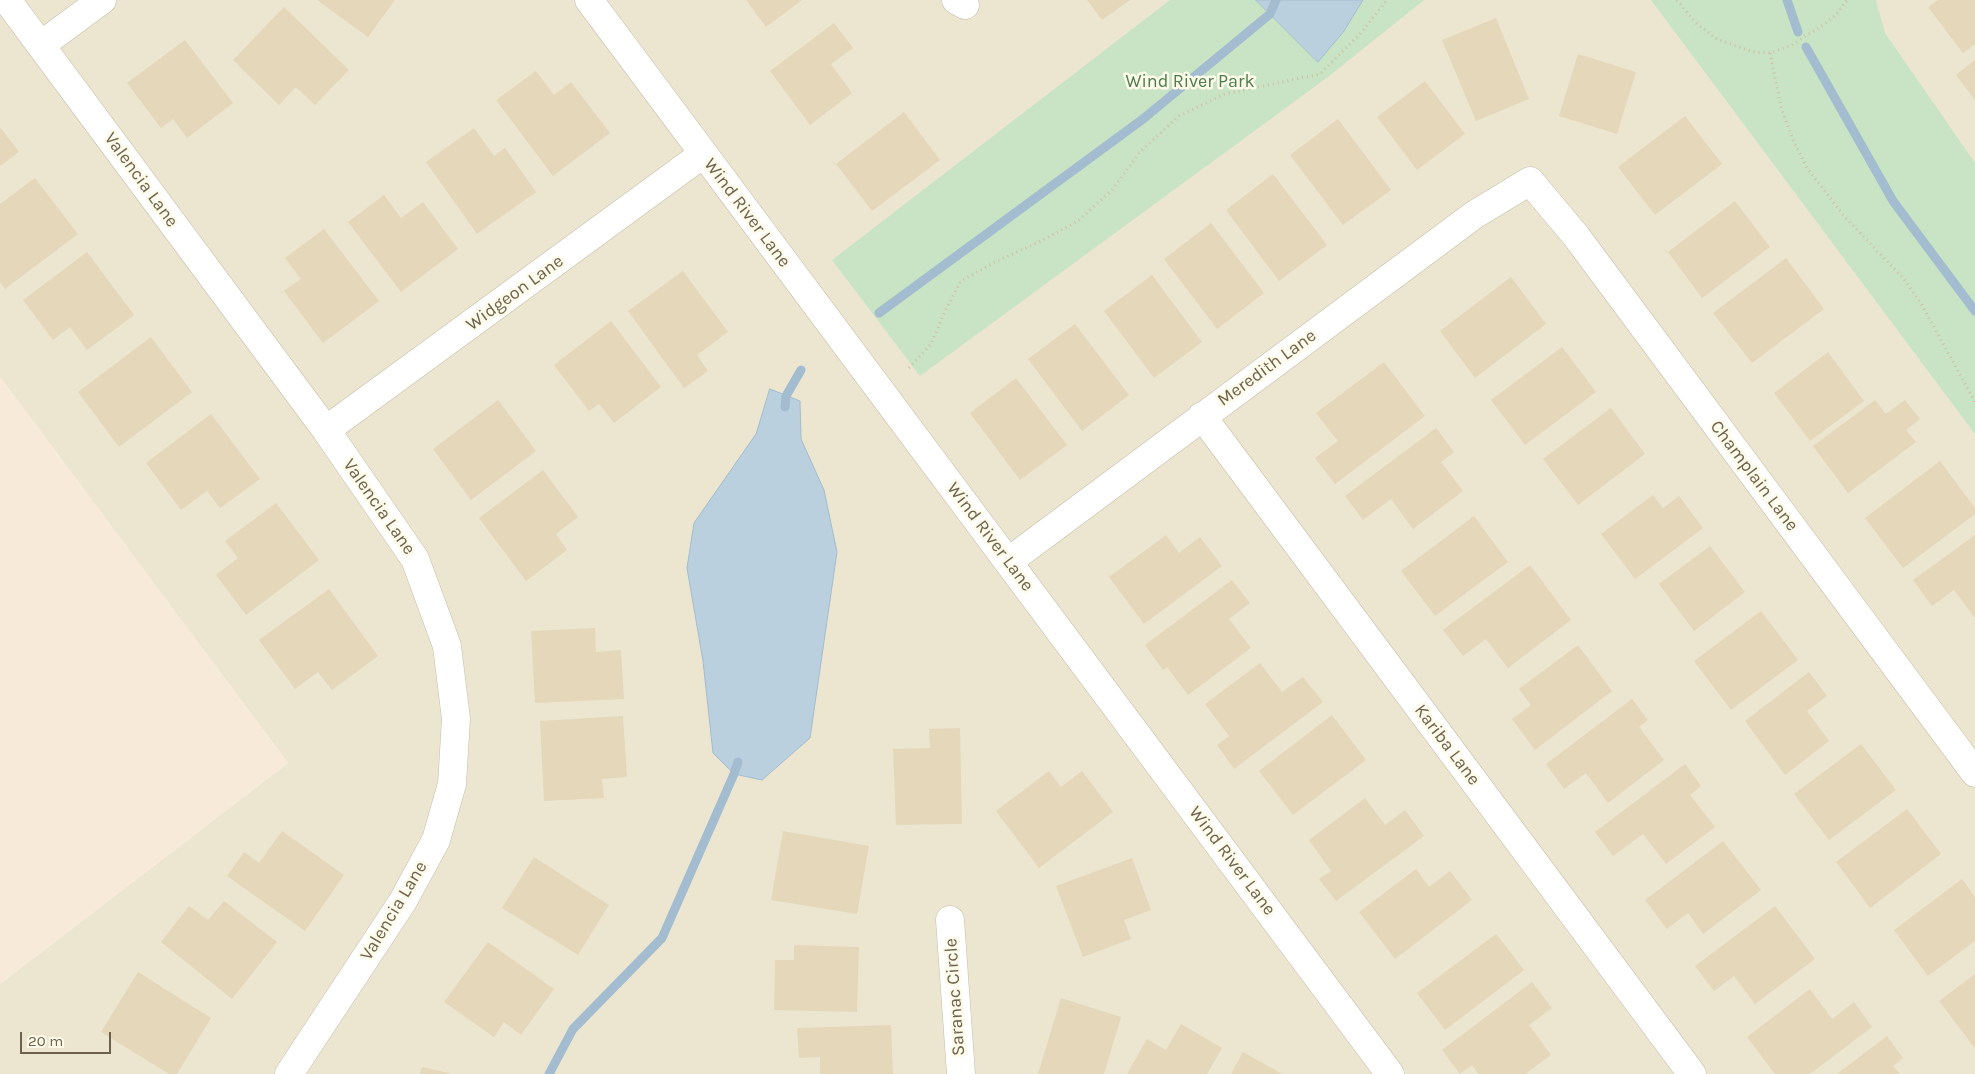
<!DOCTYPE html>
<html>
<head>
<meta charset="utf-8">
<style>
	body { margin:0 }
	#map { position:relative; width:1975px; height:1074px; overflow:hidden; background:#f8f6e3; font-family:Karla,sans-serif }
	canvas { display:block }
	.scale { position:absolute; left:20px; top:1032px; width:91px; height:22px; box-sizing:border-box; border:2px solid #6d614d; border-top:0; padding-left:6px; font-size:15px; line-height:18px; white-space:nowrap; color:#6d614d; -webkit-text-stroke:4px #fcfae9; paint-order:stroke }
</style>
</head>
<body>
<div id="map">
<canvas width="1975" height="1074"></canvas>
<div class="scale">20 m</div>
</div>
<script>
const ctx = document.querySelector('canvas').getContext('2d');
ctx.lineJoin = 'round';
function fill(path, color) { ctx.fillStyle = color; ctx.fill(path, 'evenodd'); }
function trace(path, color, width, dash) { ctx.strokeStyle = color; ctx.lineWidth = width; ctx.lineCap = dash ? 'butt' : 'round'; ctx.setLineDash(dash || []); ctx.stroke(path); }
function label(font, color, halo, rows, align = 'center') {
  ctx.font = font + ' Karla,sans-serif'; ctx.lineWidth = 5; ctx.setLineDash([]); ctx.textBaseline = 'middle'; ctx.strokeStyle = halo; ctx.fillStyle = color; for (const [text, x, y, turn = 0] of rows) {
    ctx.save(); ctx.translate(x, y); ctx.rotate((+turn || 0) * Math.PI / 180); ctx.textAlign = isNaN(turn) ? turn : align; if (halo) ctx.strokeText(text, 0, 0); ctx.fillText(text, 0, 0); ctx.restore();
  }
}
fill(new Path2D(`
	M 0,0 L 1975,0 L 1975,1074 L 0,1074 L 0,984 L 288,763 L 0,377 Z`), '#ece6d1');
fill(new Path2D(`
	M 0,377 L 288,763 L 0,984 Z`), '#f7ead8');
fill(new Path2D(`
	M 1170,0 L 1424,0 L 1328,77 L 920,376 L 832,260 Z
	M 1651,0 L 1876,0 L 1885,33 L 1975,163 L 1975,434 Z`), '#c9e4c4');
const water = new Path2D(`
	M 1256,0 L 1363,0 L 1344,31 L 1318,62 Z
	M 770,389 L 800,401 L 801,439 L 824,490 L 837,552 L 810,738 L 762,780 L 734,774 L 713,753 L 703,661 L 687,568 L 694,523 L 756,434 Z`);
fill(water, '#bbd0df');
trace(water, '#a3bccf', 1);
trace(new Path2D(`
	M 1787,0 L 1798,32
	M 1806,47 L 1893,201 L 1975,311
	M 879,313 L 1143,119 L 1270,14 L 1276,0
	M 785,407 L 786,396 L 801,370
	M 549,1074 L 573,1029 L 662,938 L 734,774 L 738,762`), '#a3bccf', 9);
fill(new Path2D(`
	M 317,0 L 395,0 L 368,37 Z
	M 746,0 L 802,0 L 766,27 Z
	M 1087,0 L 1130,0 L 1102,20 Z
	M 1938,0 L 1975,0 L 1975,44 L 1963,53 L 1928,7 Z
	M 284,7 L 349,70 L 315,105 L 296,87 L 279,105 L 233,60 Z
	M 1496,18 L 1529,99 L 1476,121 L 1442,40 Z
	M 834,23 L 853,48 L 831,64 L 852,93 L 810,125 L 770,71 Z
	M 185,40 L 233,103 L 187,138 L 173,119 L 161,128 L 127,83 Z
	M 1578,54 L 1636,72 L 1617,134 L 1559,116 Z
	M 1975,60 L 1975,100 L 1956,75 Z
	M 536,71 L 554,95 L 571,82 L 610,133 L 553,176 L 496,100 Z
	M 1425,81 L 1465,134 L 1417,170 L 1377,117 Z
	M 904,112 L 940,160 L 872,211 L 836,164 Z
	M 1685,116 L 1722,164 L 1655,215 L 1618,167 Z
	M 1338,119 L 1391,190 L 1343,225 L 1290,155 Z
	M 0,127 L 19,152 L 0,166 Z
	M 474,128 L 494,156 L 505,148 L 536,192 L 477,234 L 426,162 Z
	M 1273,174 L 1327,245 L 1279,281 L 1226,210 Z
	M 35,178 L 78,234 L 5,289 L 0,282 L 0,204 Z
	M 384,195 L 401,218 L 423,202 L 458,249 L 401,292 L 348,222 Z
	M 1735,201 L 1770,247 L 1702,298 L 1668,252 Z
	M 1211,223 L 1264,293 L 1217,329 L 1164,259 Z
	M 324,229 L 379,301 L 323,343 L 284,291 L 301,279 L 285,258 Z
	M 87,252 L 134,315 L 87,350 L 70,327 L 53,340 L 23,300 Z
	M 1786,258 L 1824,309 L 1752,363 L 1713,313 Z
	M 683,271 L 728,332 L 697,355 L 708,371 L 684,388 L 628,311 Z
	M 1152,275 L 1202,342 L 1154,378 L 1104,311 Z
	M 1511,277 L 1546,324 L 1475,378 L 1440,331 Z
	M 611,321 L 661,387 L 614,423 L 599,404 L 589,411 L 554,365 Z
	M 1075,324 L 1129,395 L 1082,431 L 1028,359 Z
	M 151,337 L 192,392 L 119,447 L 78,392 Z
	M 1562,347 L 1596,392 L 1525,445 L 1491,400 Z
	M 1828,352 L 1864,401 L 1810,441 L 1774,393 Z
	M 1384,362 L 1425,416 L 1335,484 L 1315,458 L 1338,441 L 1316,413 Z
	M 1016,378 L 1067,445 L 1020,480 L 970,413 Z
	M 498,400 L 536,451 L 471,500 L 433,449 Z
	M 1875,400 L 1886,414 L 1905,400 L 1920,419 L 1906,430 L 1916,442 L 1848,493 L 1813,446 Z
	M 1611,408 L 1645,454 L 1578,505 L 1543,459 Z
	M 211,414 L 260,479 L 220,508 L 207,491 L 181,510 L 146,463 Z
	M 1436,428 L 1454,452 L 1441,462 L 1463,491 L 1413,529 L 1391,499 L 1363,520 L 1345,496 Z
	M 1940,461 L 1975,508 L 1975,514 L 1903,568 L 1865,518 Z
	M 543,470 L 578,517 L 556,534 L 567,550 L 526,581 L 479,518 Z
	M 1653,495 L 1663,508 L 1679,496 L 1703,528 L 1635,579 L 1601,534 Z
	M 276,503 L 319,560 L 246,615 L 216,575 L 238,558 L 225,541 Z
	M 1474,516 L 1508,562 L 1435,616 L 1401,571 Z
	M 1166,535 L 1179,553 L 1200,537 L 1222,566 L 1144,624 L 1109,577 Z
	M 1975,535 L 1975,618 L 1954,590 L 1932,606 L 1913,580 Z
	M 1710,546 L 1745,592 L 1694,631 L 1659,584 Z
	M 1530,565 L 1571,620 L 1508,668 L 1486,639 L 1463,656 L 1443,630 Z
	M 1232,580 L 1250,603 L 1229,619 L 1251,648 L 1188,695 L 1167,667 L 1163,670 L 1145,645 Z
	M 329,589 L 378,656 L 332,690 L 318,672 L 295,689 L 259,640 Z
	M 1761,611 L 1798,660 L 1731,710 L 1694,661 Z
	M 595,628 L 596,652 L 621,650 L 624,699 L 535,703 L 531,631 Z
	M 1578,645 L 1612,691 L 1535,750 L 1512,719 L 1531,705 L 1519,689 Z
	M 1260,663 L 1282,692 L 1303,677 L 1323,702 L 1234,769 L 1217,745 L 1229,736 L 1205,704 Z
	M 1809,672 L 1827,696 L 1807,711 L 1829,741 L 1785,775 L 1745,721 Z
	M 1632,699 L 1648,720 L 1639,727 L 1664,760 L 1608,803 L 1586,773 L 1564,789 L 1546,764 Z
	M 1332,715 L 1366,760 L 1293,815 L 1259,771 Z
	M 623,716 L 627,777 L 602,779 L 604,798 L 544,801 L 540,721 Z
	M 960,728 L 962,824 L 896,825 L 893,749 L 930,748 L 929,729 Z
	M 1861,744 L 1896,790 L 1829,840 L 1794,794 Z
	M 1685,764 L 1701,786 L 1690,795 L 1715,827 L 1666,864 L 1643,834 L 1613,856 L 1595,832 Z
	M 1049,771 L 1061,787 L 1082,771 L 1113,812 L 1039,868 L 996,811 Z
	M 1365,798 L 1385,825 L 1405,810 L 1424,836 L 1336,901 L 1319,879 L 1331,871 L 1309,840 Z
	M 1907,809 L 1941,854 L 1870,908 L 1836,862 Z
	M 282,831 L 344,875 L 305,931 L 227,876 L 244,852 L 259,863 Z
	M 783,831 L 869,846 L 857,914 L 771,900 Z
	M 1723,841 L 1761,890 L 1703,934 L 1688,913 L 1667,929 L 1645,900 Z
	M 534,857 L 609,905 L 578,955 L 502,908 Z
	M 1132,858 L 1151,910 L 1124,920 L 1131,939 L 1083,957 L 1056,886 Z
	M 1416,869 L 1429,887 L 1450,871 L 1472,900 L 1395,959 L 1359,912 Z
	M 1962,879 L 1975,897 L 1975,941 L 1928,976 L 1894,930 Z
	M 224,901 L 277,942 L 232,999 L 161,942 L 189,906 L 208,920 Z
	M 1775,906 L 1815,959 L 1755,1004 L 1734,976 L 1714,991 L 1695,966 Z
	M 1496,934 L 1524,970 L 1445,1030 L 1417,993 Z
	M 488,942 L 554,989 L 521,1035 L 504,1022 L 494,1037 L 444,1002 Z
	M 794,945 L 859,947 L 857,1012 L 774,1010 L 775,960 L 794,960 Z
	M 138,972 L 211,1018 L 177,1074 L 169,1074 L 101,1032 Z
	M 1975,974 L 1975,1046 L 1974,1047 L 1939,1001 Z
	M 1532,982 L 1552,1008 L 1529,1025 L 1551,1055 L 1525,1074 L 1478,1074 L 1472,1065 L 1460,1074 L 1442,1050 Z
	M 1810,989 L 1832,1019 L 1854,1002 L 1872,1027 L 1810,1074 L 1775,1074 L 1747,1037 Z
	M 1061,998 L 1121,1017 L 1104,1074 L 1038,1074 Z
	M 1181,1024 L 1222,1048 L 1207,1074 L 1127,1074 L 1147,1039 L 1166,1050 Z
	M 891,1025 L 893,1074 L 820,1074 L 820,1057 L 799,1058 L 797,1028 Z
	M 1887,1036 L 1903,1058 L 1893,1066 L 1900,1074 L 1837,1074 Z
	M 1243,1052 L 1282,1074 L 1231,1074 Z
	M 422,1067 L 449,1073 L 449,1074 L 420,1074 Z`), '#e5d7ba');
const minor = new Path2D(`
	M 7,0 L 326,430 L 415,559 L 447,646 L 456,719 L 452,784 L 436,840 L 403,901 L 289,1074
	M 589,0 L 1390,1074
	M 956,0 L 965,5
	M 41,45 L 102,0
	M 1202,416 L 1692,1074
	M 326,430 L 703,154
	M 1009,561 L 1474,215 L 1530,181 L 1576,236 L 1975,773
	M 950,920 L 961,1074`);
trace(minor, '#c5bda9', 29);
trace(new Path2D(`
	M 1677,0 L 1696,23 L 1717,39 L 1753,52 L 1770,53 L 1792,45 L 1823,25 L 1837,14 L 1847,0
	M 1770,53 L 1781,107 L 1793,140 L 1807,168 L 1844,216 L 1904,279 L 1922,305 L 1975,402
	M 909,368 L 931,344 L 945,311 L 961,281 L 995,262 L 1039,242 L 1078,221 L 1112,190 L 1141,151 L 1179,116 L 1225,94 L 1320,74 L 1359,35 L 1387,0`), '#cebfa2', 3, [1, 4]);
trace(minor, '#fff', 28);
label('18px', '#4e7c4d', '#fcfae9', [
	["Wind River Park",1190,82]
]);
label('18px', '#6d614d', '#fcfae9', [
	["Valencia Lane",141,180,54],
	["Wind River Lane",747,213,53],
	["Widgeon Lane",515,293,-36],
	["Meredith Lane",1267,368,-36],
	["Champlain Lane",1754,476,53],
	["Valencia Lane",379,507,55],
	["Wind River Lane",990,537,53],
	["Kariba Lane",1447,745,53],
	["Wind River Lane",1232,861,53],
	["Valencia Lane",394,911,-59],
	["Saranac Circle",955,997,-94]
]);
</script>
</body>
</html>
